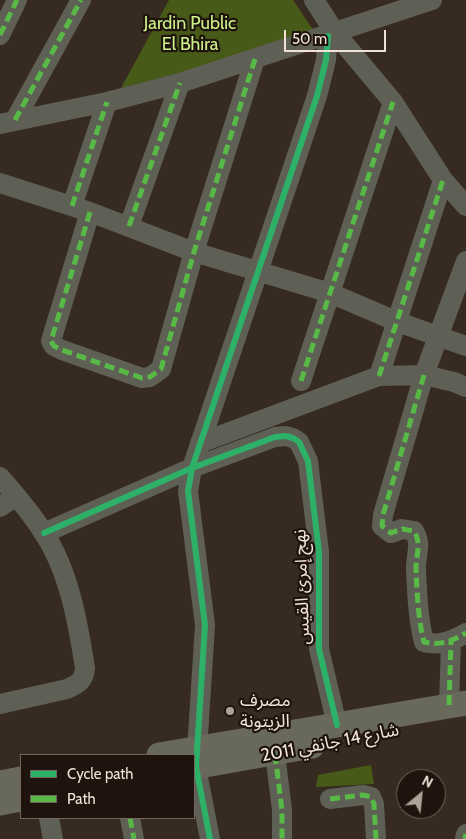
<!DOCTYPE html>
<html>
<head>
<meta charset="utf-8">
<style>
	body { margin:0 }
	#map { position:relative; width:466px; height:839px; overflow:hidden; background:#362a21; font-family:Cabin,sans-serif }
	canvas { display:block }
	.legend { position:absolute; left:20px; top:754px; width:175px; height:65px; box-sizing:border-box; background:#1e140d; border:1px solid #72665e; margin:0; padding:6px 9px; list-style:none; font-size:15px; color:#f1e2d8 }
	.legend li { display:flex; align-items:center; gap:10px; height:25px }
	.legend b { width:25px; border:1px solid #72665e }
	.north { position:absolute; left:396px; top:769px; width:50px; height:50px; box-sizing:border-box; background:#1e140d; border:1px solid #72665e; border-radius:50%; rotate:28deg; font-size:14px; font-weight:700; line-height:20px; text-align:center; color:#f1e2d8 }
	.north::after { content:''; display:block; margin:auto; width:18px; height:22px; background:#b0a298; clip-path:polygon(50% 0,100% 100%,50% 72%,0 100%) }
	.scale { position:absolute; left:284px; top:30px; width:102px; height:22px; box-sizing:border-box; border:2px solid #f1e2d8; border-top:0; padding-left:6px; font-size:15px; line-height:18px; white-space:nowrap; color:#f1e2d8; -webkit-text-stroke:4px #1e140d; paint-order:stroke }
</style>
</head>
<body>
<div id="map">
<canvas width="466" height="839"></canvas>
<ul class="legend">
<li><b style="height:6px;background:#2db169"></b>Cycle path</li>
<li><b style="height:6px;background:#58b947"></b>Path</li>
</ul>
<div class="north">N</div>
<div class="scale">50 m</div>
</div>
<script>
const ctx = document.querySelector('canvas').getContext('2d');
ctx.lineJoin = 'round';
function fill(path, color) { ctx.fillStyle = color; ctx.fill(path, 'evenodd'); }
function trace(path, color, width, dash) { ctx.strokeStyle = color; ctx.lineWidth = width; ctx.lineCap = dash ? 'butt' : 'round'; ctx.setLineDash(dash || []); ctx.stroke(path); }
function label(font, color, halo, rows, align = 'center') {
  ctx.font = font + ' Cabin,"Noto Sans Arabic",sans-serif'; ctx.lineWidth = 4.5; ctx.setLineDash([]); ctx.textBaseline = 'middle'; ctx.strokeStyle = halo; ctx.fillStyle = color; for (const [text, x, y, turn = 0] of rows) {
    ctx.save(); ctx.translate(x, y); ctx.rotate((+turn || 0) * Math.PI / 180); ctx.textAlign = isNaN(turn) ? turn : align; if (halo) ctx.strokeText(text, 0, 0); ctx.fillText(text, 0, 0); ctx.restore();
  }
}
fill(new Path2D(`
	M 169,0 L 293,0 L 318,37 L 121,88 Z
	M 371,765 L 374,784 L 316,787 L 318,775 Z`), '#475a18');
trace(new Path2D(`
	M 314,0 L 336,34 L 393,102 L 443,180 L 466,206
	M 0,35 L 17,0
	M 15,120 L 81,0
	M 0,124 L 107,102 L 180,83 L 432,0
	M 0,183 L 90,212 L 194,252 L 330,293 L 398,322 L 466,346
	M 72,206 L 107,102
	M 90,212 L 51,341 L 54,346 L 62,350 L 142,378 L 150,377 L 161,369 L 194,252 L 255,59
	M 129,226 L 180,83
	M 466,261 L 424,375 L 383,515 L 382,526 L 391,533 L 402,529 L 414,531 C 422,544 416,554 416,568 C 417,592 418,619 424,642 C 440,646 452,641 466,633
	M 379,376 L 443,180
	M 301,381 L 393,102
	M 200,443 L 379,376 L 424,375 L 454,382 L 466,387
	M 0,477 C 15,494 31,512 43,532 C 69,570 78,623 85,668 C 84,681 78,684 67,689 L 0,704
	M 0,507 L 16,496
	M 44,533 L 192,468 L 275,437 L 286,436 L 293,438 L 299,442 L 308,461 L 319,552 L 319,649 L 337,725
	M 449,705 L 451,641
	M 275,754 L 282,810 L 282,839
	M 330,799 L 363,795 L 371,797 L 374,804 L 376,839
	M 49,818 L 53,839
	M 130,818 L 134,839
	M 210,839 L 196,767 L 205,625 L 188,491 L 192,468 L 317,96 L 326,60 L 328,36
	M 465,839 L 466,834`), '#5f6055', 20);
trace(new Path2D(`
	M 159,755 L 466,703
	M 194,767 L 312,746
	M 0,783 L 21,779
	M 0,803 L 21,799`), '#69695b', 25);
trace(new Path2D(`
	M 0,35 L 17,0
	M 15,120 L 81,0
	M 72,206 L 107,102
	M 90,212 L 51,341 L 54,346 L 62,350 L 142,378 L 150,377 L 161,369 L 194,252 L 255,59
	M 129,226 L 180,83
	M 424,375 L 383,515 L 382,526 L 391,533 L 402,529 L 414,531 C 422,544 416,554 416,568 C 417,592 418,619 424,642 C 440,646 452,641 466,633
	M 379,376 L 443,180
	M 301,381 L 393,102
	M 449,705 L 451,641
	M 275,754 L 282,810 L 282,839
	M 330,799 L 363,795 L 371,797 L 374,804 L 376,839
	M 130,818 L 134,839
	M 465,839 L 466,834`), '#58b947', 5, [10, 5]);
trace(new Path2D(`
	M 44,533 L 192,468 L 275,437 L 286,436 L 293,438 L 299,442 L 308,461 L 319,552 L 319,649 L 337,725
	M 210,839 L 196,767 L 205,625 L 188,491 L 192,468 L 317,96 L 326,60 L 328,36`), '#2db169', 6);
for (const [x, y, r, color] of [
	[230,711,5,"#b0a298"]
]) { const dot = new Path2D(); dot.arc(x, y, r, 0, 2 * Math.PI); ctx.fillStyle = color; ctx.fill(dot); trace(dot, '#1e140d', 2); }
label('18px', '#ccf289', '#1e140d', [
	["Jardin Public",190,24],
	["El Bhira",190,45]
]);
label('18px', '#f1e2d8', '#1e140d', [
	["نهج إمرئ القيس",302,587,-92],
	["شارع 14 جانفي 2011",330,743,-11]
]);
label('18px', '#f1e2d8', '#1e140d', [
	["مصرف",240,701],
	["الزيتونة",240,722]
], 'left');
</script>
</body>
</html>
